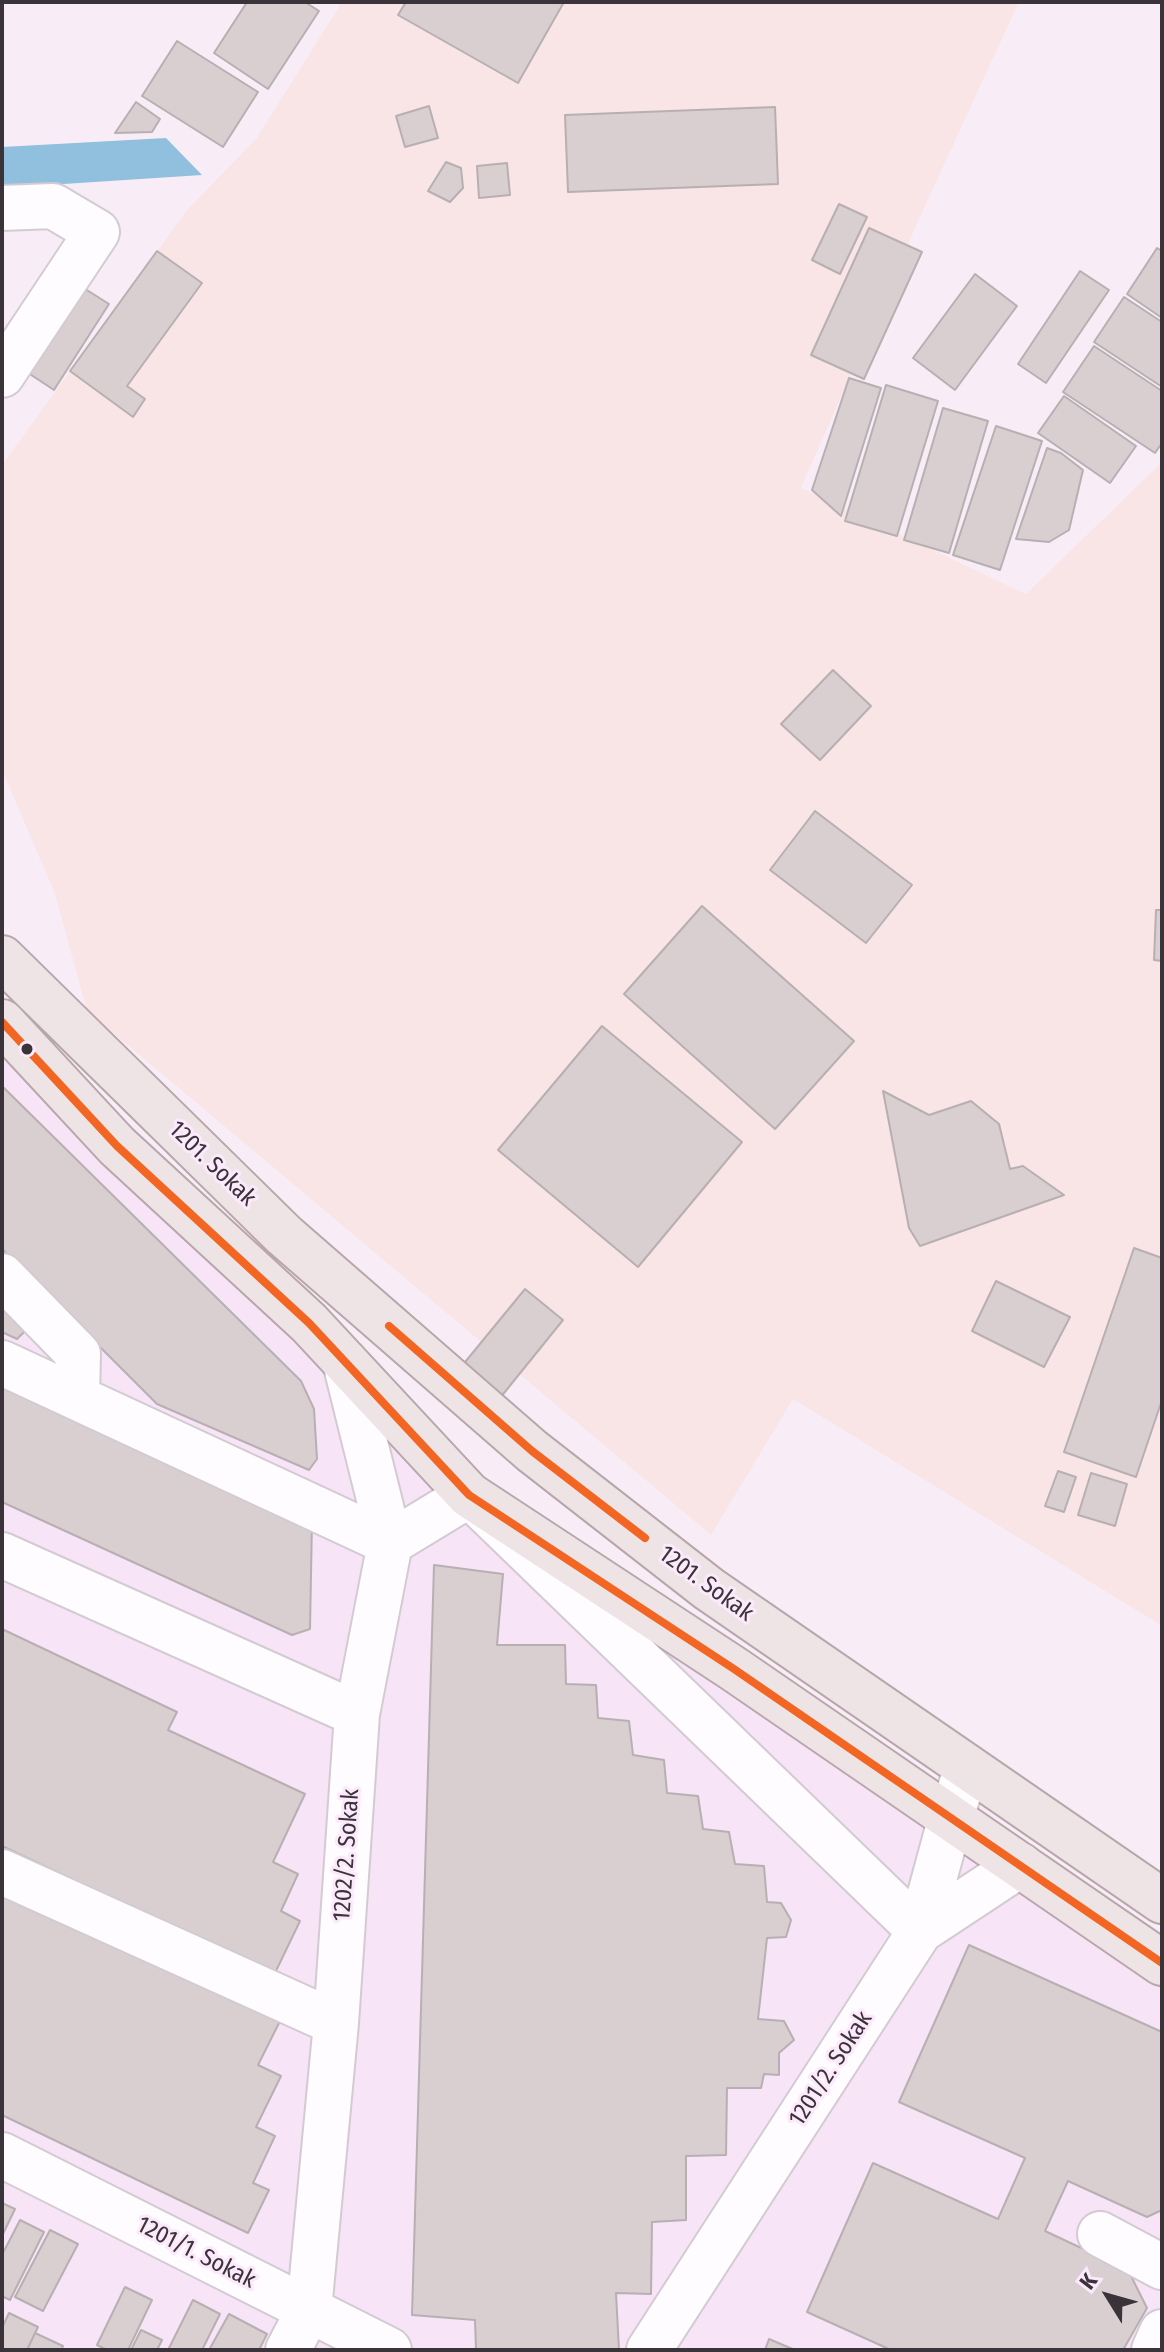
<!DOCTYPE html>
<html>
<head>
<meta charset="utf-8">
<style>
	body { margin:0 }
	#map { position:relative; width:1164px; height:2352px; overflow:hidden; background:#f8edf7; font-family:"Fira Sans Condensed",sans-serif }
	canvas { display:block }
	.frame { position:absolute; inset:0; border:4px solid #3a333a; pointer-events:none }
	.north { position:absolute; left:1068px; top:2256px; width:80px; height:80px; -webkit-text-stroke:6px #fce9fb; paint-order:stroke; rotate:307deg; font-size:22px; font-weight:700; line-height:32px; text-align:center; color:#3a333a }
	.north::after { content:''; display:block; margin:auto; width:28px; height:36px; background:#3a333a; clip-path:polygon(50% 0,100% 100%,50% 72%,0 100%) }
</style>
</head>
<body>
<div id="map">
<canvas width="1164" height="2352"></canvas>
<div class="frame"></div>
<div class="north">K</div>
</div>
<script>
const ctx = document.querySelector('canvas').getContext('2d');
ctx.lineJoin = 'round';
function fill(path, color) { ctx.fillStyle = color; ctx.fill(path, 'evenodd'); }
function trace(path, color, width, dash) { ctx.strokeStyle = color; ctx.lineWidth = width; ctx.lineCap = dash ? 'butt' : 'round'; ctx.setLineDash(dash || []); ctx.stroke(path); }
function label(font, color, halo, rows, align = 'center') {
  ctx.font = font + ' "Fira Sans Condensed",sans-serif'; ctx.lineWidth = 6; ctx.setLineDash([]); ctx.textBaseline = 'middle'; ctx.strokeStyle = halo; ctx.fillStyle = color; for (const [text, x, y, turn = 0] of rows) {
    ctx.save(); ctx.translate(x, y); ctx.rotate((+turn || 0) * Math.PI / 180); ctx.textAlign = isNaN(turn) ? turn : align; if (halo) ctx.strokeText(text, 0, 0); ctx.fillText(text, 0, 0); ctx.restore();
  }
}
fill(new Path2D(`
	M 2,1042 L 446,1498 L 941,1840 L 1162,1978 L 1162,2350 L 2,2350 Z`), '#f7e4f6');
fill(new Path2D(`
	M 342,2 L 1019,2 L 919,219 L 801,488 L 1026,594 L 1162,462 L 1162,1626 L 793,1399 L 711,1535 L 87,1011 L 55,894 L 2,770 L 2,465 L 187,210 L 256,139 Z`), '#f9e5e6');
fill(new Path2D(`
	M 166,138 L 202,175 L 2,188 L 2,147 Z`), '#90c0dd');
const building = new Path2D(`
	M 247,2 L 305,2 L 319,11 L 268,89 L 214,53 Z
	M 406,2 L 564,2 L 518,83 L 398,15 Z
	M 177,41 L 258,92 L 223,147 L 142,96 Z
	M 136,102 L 160,119 L 152,132 L 115,133 Z
	M 429,106 L 438,138 L 405,147 L 396,116 Z
	M 775,107 L 778,184 L 568,192 L 565,115 Z
	M 446,162 L 461,168 L 463,188 L 450,202 L 428,191 Z
	M 507,163 L 510,195 L 479,198 L 477,166 Z
	M 839,204 L 867,217 L 840,274 L 812,260 Z
	M 869,228 L 922,252 L 864,379 L 811,355 Z
	M 1157,248 L 1162,251 L 1162,318 L 1127,294 Z
	M 157,251 L 202,283 L 127,386 L 145,399 L 133,417 L 70,371 Z
	M 1080,271 L 1109,290 L 1046,383 L 1018,364 Z
	M 975,274 L 1017,306 L 955,390 L 913,358 Z
	M 71,280 L 109,304 L 54,390 L 16,365 Z
	M 1124,297 L 1162,322 L 1162,387 L 1094,342 Z
	M 1094,346 L 1162,391 L 1162,443 L 1155,453 L 1063,392 Z
	M 849,378 L 881,388 L 841,516 L 812,490 Z
	M 886,385 L 938,401 L 897,536 L 845,521 Z
	M 1064,396 L 1136,446 L 1110,483 L 1038,433 Z
	M 943,408 L 988,421 L 949,553 L 904,540 Z
	M 996,426 L 1042,441 L 1000,570 L 953,555 Z
	M 1047,448 L 1061,453 L 1083,470 L 1069,530 L 1049,542 L 1016,539 Z
	M 833,670 L 871,706 L 820,760 L 781,724 Z
	M 815,811 L 912,885 L 866,943 L 770,870 Z
	M 702,906 L 854,1041 L 775,1129 L 624,994 Z
	M 1156,910 L 1162,910 L 1162,961 L 1154,960 Z
	M 602,1026 L 742,1142 L 638,1267 L 498,1150 Z
	M 2,1086 L 301,1381 L 314,1409 L 317,1459 L 309,1470 L 157,1404 L 2,1249 Z
	M 883,1091 L 929,1115 L 971,1101 L 999,1124 L 1010,1169 L 1023,1166 L 1064,1195 L 920,1246 L 909,1228 Z
	M 1134,1248 L 1162,1258 L 1162,1400 L 1136,1477 L 1064,1452 Z
	M 996,1281 L 1070,1317 L 1044,1367 L 972,1331 Z
	M 525,1289 L 563,1320 L 500,1398 L 461,1367 Z
	M 2,1291 L 34,1322 L 17,1339 L 2,1332 Z
	M 2,1378 L 312,1520 L 310,1629 L 292,1635 L 2,1502 Z
	M 1058,1471 L 1076,1477 L 1064,1512 L 1045,1506 Z
	M 1091,1473 L 1127,1484 L 1115,1526 L 1078,1515 Z
	M 434,1565 L 503,1574 L 497,1645 L 565,1645 L 566,1684 L 596,1685 L 598,1718 L 629,1721 L 633,1755 L 664,1760 L 667,1793 L 698,1796 L 703,1829 L 729,1832 L 735,1864 L 764,1866 L 767,1902 L 781,1903 L 791,1920 L 786,1937 L 767,1938 L 758,2019 L 784,2021 L 794,2040 L 779,2053 L 779,2075 L 764,2074 L 761,2088 L 727,2088 L 726,2155 L 686,2156 L 686,2220 L 652,2222 L 651,2294 L 616,2293 L 619,2350 L 476,2350 L 475,2320 L 412,2315 Z
	M 2,1629 L 177,1712 L 168,1730 L 305,1794 L 273,1862 L 298,1874 L 281,1911 L 300,1921 L 274,1975 L 2,1846 Z
	M 2,1888 L 280,2021 L 258,2065 L 281,2076 L 256,2127 L 275,2136 L 253,2183 L 269,2190 L 248,2233 L 2,2115 Z
	M 969,1945 L 1162,2032 L 1162,2210 L 1147,2217 L 1068,2181 L 1045,2231 L 1128,2270 L 1147,2308 L 1123,2350 L 891,2350 L 807,2312 L 873,2163 L 998,2219 L 1025,2158 L 899,2102 Z
	M 2,2203 L 15,2209 L 2,2236 Z
	M 20,2220 L 44,2232 L 10,2300 L 2,2296 L 2,2255 Z
	M 50,2230 L 78,2244 L 43,2311 L 15,2297 Z
	M 125,2287 L 152,2300 L 128,2350 L 107,2350 L 97,2345 Z
	M 193,2300 L 220,2314 L 202,2350 L 168,2350 Z
	M 9,2313 L 38,2327 L 27,2350 L 2,2350 L 2,2328 Z
	M 229,2314 L 267,2334 L 259,2350 L 209,2350 Z
	M 141,2330 L 162,2340 L 157,2350 L 131,2350 Z
	M 35,2333 L 63,2346 L 61,2350 L 27,2350 Z
	M 769,2339 L 795,2350 L 765,2350 Z`);
fill(building, '#d9cfd1');
trace(building, '#b8afb2', 2);
const minor = new Path2D(`
	M 2,208 L 53,206 L 97,232 L 2,375
	M 2,1276 L 78,1354 L 77,1396
	M 2,1363 L 390,1543
	M 390,1543 L 469,1495 L 920,1931
	M 2,1555 L 357,1714
	M 2,1872 L 336,2023
	M 920,1931 L 1020,1865
	M 2,2155 L 389,2350
	M 1100,2234 L 1162,2267
	M 288,2350 L 309,2310 L 336,2023 L 357,1714 L 390,1543 L 345,1362
	M 649,2350 L 920,1931 L 951,1817 L 967,1767
	M 1154,2350 L 1162,2332`);
const major = new Path2D(`
	M 2,958 L 284,1235 L 532,1451 L 709,1589 L 1162,1901
	M 2,1022 L 117,1146 L 309,1323 L 469,1495 L 734,1669 L 1162,1963`);
trace(minor, '#d3cbd2', 48);
trace(major, '#b9a6ab', 48);
trace(minor, '#fefcfe', 44);
trace(major, '#eee4e5', 44);
trace(new Path2D(`
	M 2,1022 L 117,1146 L 309,1323 L 469,1495 L 734,1669 L 1162,1963
	M 389,1326 L 532,1451 L 645,1538`), '#f26522', 8);
for (const [x, y, r, color] of [
	[27,1049,7,"#3a333a"]
]) { const dot = new Path2D(); dot.arc(x, y, r, 0, 2 * Math.PI); ctx.fillStyle = color; ctx.fill(dot); trace(dot, '#fce9fb', 3); }
label('24px', '#3a333a', '#fce9fb', [
	["1201. Sokak",212,1164,44],
	["1201. Sokak",706,1584,36],
	["1202/2. Sokak",347,1855,-86],
	["1201/2. Sokak",831,2069,-57],
	["1201/1. Sokak",196,2253,27]
]);
</script>
</body>
</html>
